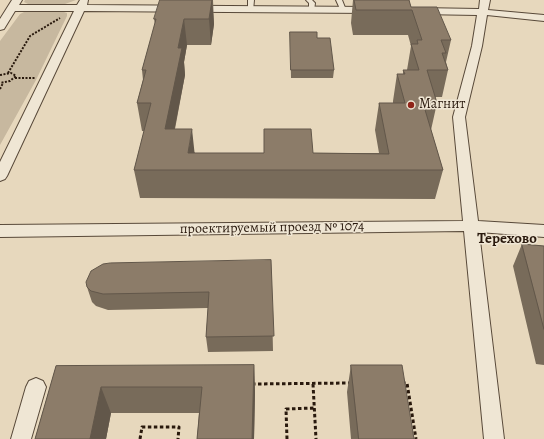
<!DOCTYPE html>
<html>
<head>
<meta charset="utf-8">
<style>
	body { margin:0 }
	canvas { display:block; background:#e7d8bd }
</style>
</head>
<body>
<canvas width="544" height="439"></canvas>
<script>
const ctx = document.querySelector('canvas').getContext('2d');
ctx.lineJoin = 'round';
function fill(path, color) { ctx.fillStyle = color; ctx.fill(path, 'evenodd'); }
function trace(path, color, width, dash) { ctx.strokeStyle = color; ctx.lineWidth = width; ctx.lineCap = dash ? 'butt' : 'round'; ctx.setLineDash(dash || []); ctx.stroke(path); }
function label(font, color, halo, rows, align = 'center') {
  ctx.font = font + ' Alegreya,serif'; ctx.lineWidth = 3; ctx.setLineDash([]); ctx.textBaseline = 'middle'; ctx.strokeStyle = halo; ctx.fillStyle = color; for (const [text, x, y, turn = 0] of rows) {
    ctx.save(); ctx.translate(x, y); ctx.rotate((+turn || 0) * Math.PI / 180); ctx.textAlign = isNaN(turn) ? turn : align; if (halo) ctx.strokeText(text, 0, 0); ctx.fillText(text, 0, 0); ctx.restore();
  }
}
fill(new Path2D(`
	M 25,0 L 76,0 L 65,4 L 28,4 L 24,2 Z
	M 24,12 L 64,12 L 67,13 L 67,16 L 36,80 L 0,145 L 0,41 L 20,14 Z`), '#c7b89f');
const service = new Path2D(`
	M 248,0 L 254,0 L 253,11 L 248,10 Z
	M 306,0 L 312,0 L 315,3 L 314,11 L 309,10 L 309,3 Z
	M 336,0 L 342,0 L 346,10 L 345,11 L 341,11 Z`);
const minor = new Path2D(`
	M 12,0 L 22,0 L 19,5 L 77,5 L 80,0 L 88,0 L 87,5 L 371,7 L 376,10 L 371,13 L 84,11 L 7,176 L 5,179 L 0,181 L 0,162 L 74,11 L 15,11 L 4,29 L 0,30 L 0,19 Z
	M 480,0 L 490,0 L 488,10 L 544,15 L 544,21 L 487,15 L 482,46 L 465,117 L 478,221 L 544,225 L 544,237 L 479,232 L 504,439 L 484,439 L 464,231 L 0,237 L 0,225 L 463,221 L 453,117 L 472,46 L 477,15 L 419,14 L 414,11 L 419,8 L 479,9 Z
	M 36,378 L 43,381 L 46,387 L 31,439 L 11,439 L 26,387 L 29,381 Z`);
trace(service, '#584939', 2);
trace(minor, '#584939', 2);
trace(new Path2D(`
	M 8,73 L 30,36 L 60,18
	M 0,75 L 11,73 L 16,76 L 10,81 L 0,83
	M 15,78 L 35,78
	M 0,89 L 3,83`), '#29190d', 2, [2, 1.5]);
trace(new Path2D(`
	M 402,383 L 407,383 L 416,439
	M 252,384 L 351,383
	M 313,384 L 316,439
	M 140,439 L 142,427 L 179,427 L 178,439
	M 287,439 L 286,409 L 314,408`), '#29190d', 3, [3.5, 2.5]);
fill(service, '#efe6d4');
fill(minor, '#efe6d4');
fill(new Path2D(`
	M 160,0 L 213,0 L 214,24 L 211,45 L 187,45 L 184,62 L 185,75 L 175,129 L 195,153 L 379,153 L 375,130 L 379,103 L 393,103 L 393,101 L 397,74 L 403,74 L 403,70 L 407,70 L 411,46 L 408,35 L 353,35 L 351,23 L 353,0 L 409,0 L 411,7 L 451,40 L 446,62 L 448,70 L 442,97 L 435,97 L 437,103 L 431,130 L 443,170 L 435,199 L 140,198 L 134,170 L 144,131 L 142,131 L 137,103 L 143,80 L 142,70 L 155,24 L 154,19 Z
	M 290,32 L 317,38 L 334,70 L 333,78 L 291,78 Z
	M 522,244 L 544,246 L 544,365 L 536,364 L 513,266 Z
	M 271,260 L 273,351 L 208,352 L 206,337 L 208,308 L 108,310 L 96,306 L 92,302 L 87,287 Z
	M 254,365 L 255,392 L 254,439 L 197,439 L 199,413 L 111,413 L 106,439 L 35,439 L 56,366 Z
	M 351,365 L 414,439 L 351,439 L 347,392 Z`), '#786b5a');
fill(new Path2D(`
	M 212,0 L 214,24 L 211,45 L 209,19 Z
	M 184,19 L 187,45 L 184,62 L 185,75 L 169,157 L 165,129 L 178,48 Z
	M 192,129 L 195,157 L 188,153 Z
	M 254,365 L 255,392 L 254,439 L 252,439 Z
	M 101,387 L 111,413 L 106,439 L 90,439 Z`), '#62574a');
const building = new Path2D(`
	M 160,0 L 212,0 L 209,19 L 184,19 L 178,48 L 182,48 L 165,129 L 192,129 L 188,153 L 264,153 L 264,129 L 311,129 L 313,153 L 389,154 L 379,103 L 405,103 L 397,74 L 405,74 L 403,70 L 419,70 L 411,44 L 418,44 L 417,40 L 422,40 L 412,10 L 356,10 L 354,0 L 409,0 L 411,7 L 437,7 L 451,40 L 441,40 L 446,53 L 442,53 L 448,70 L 427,70 L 437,103 L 423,103 L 443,170 L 134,170 L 151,103 L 137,103 L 146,70 L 142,70 L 156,19 L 154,19 Z
	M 290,32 L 317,32 L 317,38 L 330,38 L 334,70 L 291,70 Z
	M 522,244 L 544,246 L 544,329 Z
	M 271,260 L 274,336 L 206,337 L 209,292 L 103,294 L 91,291 L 87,287 L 86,282 L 91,271 L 103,264 L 110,263 Z
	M 254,365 L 252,439 L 197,439 L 202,387 L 101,387 L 90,439 L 35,439 L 56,366 Z
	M 351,365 L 402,365 L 414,439 L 359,439 Z`);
fill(building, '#8c7c69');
trace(building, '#62574a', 1);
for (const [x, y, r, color] of [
	[411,105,4,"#8f2418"]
]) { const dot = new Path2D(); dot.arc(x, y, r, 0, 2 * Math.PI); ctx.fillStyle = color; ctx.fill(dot); trace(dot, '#efe6d4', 1.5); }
label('14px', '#29190d', '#efe6d4', [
	["Магнит",419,105]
], 'left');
label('14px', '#29190d', '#efe6d4', [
	["проектируемый проезд № 1074",272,228,-1]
]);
label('bold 15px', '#29190d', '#efe6d4', [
	["Терехово",507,239]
]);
</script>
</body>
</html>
